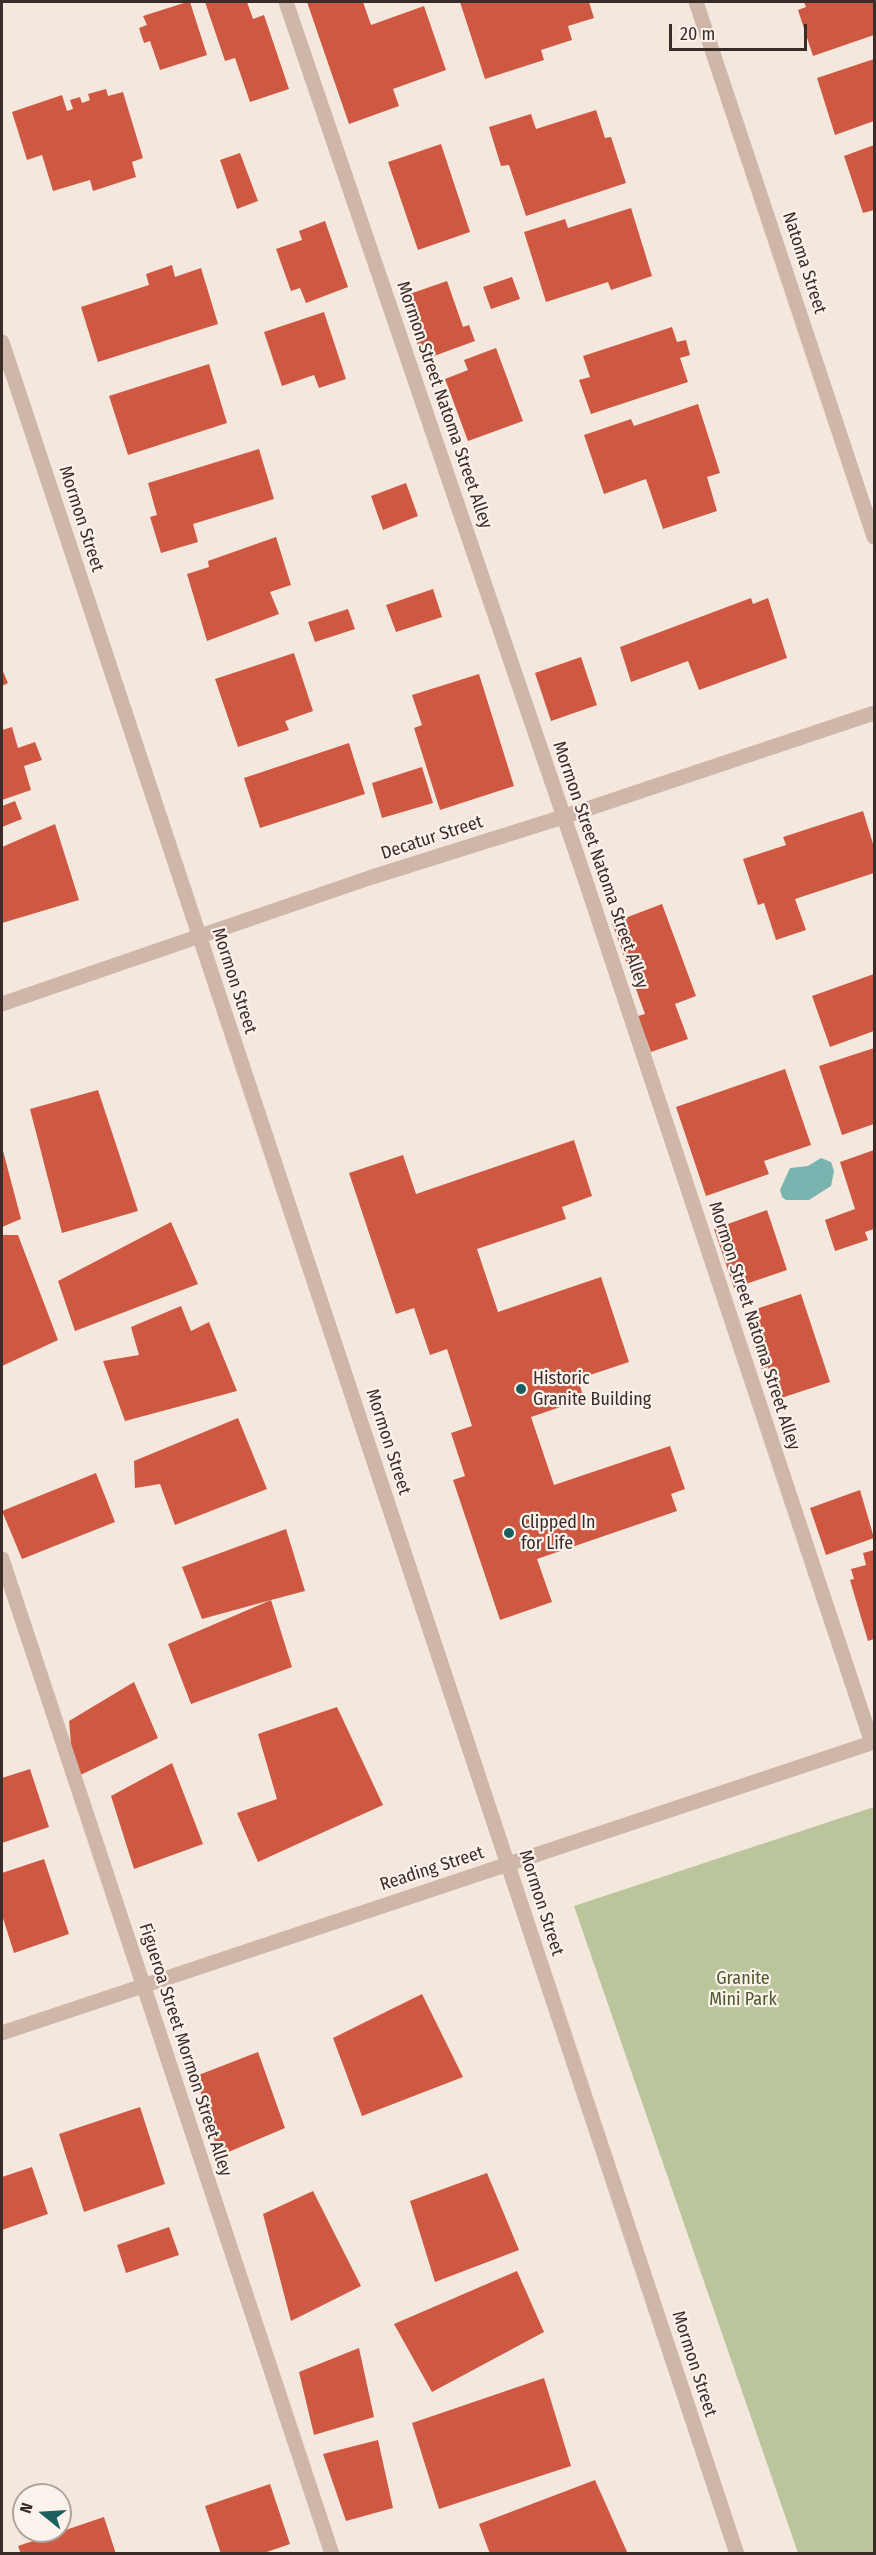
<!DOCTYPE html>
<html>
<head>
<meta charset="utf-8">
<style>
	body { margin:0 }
	#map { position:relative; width:876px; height:2555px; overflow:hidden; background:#f4e8de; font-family:"Fira Sans Condensed",sans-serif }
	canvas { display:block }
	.frame { position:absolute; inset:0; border:3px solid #3a2d29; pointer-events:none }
	.north { position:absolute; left:12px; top:2483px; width:60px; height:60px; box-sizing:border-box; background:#fbf2eb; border:2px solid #aea39d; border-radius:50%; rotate:288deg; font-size:16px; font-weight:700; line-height:24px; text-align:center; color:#3a2d29 }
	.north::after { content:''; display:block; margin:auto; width:21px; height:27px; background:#1b5f5e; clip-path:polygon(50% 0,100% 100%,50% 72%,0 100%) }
	.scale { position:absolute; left:669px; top:24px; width:138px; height:27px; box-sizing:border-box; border:3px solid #3a2d29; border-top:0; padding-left:8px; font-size:18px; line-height:21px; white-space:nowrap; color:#3a2d29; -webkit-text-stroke:4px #fbf2eb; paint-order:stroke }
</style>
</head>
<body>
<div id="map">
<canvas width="876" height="2555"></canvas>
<div class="frame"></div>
<div class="north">N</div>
<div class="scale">20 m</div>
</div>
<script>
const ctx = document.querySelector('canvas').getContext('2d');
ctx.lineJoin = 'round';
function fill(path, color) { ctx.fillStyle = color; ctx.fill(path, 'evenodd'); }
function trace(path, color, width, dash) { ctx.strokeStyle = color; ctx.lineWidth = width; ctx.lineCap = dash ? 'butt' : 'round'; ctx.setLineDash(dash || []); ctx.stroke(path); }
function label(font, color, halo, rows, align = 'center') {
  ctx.font = font + ' "Fira Sans Condensed",sans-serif'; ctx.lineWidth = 4.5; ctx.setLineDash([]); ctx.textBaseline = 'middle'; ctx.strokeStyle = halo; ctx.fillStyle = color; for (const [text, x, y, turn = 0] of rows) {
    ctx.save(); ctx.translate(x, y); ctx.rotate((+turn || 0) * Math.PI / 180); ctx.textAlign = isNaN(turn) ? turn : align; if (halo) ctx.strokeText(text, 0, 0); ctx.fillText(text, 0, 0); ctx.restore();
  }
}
fill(new Path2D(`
	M 874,1807 L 874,2553 L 798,2553 L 574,1906 Z`), '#bac59c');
fill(new Path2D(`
	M 821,1158 L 831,1162 L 834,1171 L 831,1186 L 809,1200 L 786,1200 L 782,1197 L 780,1190 L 790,1168 L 808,1166 Z`), '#7ab4b1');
fill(new Path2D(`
	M 187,2 L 190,2 L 207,55 L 160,70 L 150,41 L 144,43 L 139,28 L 147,25 L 143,16 Z
	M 205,2 L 247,2 L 253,19 L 264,15 L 289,89 L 250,102 L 235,58 L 225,61 Z
	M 307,2 L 363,2 L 371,25 L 424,6 L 446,70 L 393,89 L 399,106 L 349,124 Z
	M 460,2 L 589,2 L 594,18 L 568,26 L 572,40 L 541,50 L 544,60 L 485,79 Z
	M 804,2 L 874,2 L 874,35 L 813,56 L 798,10 L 806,7 Z
	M 874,59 L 874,121 L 835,135 L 817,78 Z
	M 106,89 L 108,96 L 123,92 L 143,158 L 132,162 L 136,177 L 93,191 L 90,180 L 53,191 L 42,155 L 27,160 L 12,112 L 62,95 L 67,111 L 73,109 L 70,100 L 80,97 L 82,103 L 90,100 L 88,94 Z
	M 596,110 L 605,138 L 611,137 L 626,183 L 526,216 L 509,165 L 501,166 L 489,127 L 531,114 L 536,129 Z
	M 441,144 L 470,232 L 418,250 L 388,162 Z
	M 874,145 L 874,210 L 863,213 L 844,156 Z
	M 240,153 L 258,201 L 237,209 L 220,160 Z
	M 631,208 L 652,276 L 611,290 L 608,282 L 546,302 L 524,232 L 565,219 L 568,228 Z
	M 325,221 L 348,287 L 306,303 L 300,288 L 291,291 L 276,249 L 302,240 L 299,231 Z
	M 172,265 L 175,277 L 201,268 L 218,324 L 98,362 L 81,307 L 149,285 L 146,274 Z
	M 512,277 L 520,299 L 491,309 L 483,287 Z
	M 447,281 L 463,327 L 469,325 L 475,341 L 423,360 L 401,297 Z
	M 324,312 L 346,379 L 319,388 L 314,375 L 282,386 L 264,332 Z
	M 672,327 L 677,342 L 686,340 L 690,355 L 680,358 L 688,382 L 591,414 L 579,380 L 590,377 L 583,356 Z
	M 496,348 L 523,421 L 468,441 L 445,379 L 468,370 L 464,360 Z
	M 209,364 L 227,423 L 128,455 L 109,396 Z
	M 698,404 L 720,473 L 707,477 L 717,511 L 663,529 L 646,479 L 604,494 L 584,435 L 631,419 L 634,426 Z
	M 259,449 L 274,499 L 193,524 L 198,542 L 161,553 L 150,517 L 157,515 L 148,483 Z
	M 406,483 L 418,516 L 383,530 L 371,496 Z
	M 276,537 L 291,585 L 270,592 L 279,614 L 207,641 L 187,574 L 209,567 L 208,561 Z
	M 433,589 L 442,617 L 396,632 L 386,605 Z
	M 751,598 L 753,604 L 768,598 L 787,658 L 699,690 L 688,661 L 631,682 L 620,647 Z
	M 348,609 L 355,629 L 315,642 L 308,622 Z
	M 294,653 L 313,711 L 285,721 L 289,730 L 238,747 L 215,679 Z
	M 581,657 L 597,705 L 551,721 L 535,673 Z
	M 2,669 L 8,683 L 2,686 Z
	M 479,674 L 514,786 L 440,810 L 414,728 L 422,725 L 412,695 Z
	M 12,727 L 18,748 L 35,742 L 42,760 L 24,766 L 31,790 L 2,800 L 2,730 Z
	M 349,743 L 365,794 L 260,828 L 244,778 Z
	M 422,767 L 433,803 L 382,818 L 372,783 Z
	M 15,801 L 22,819 L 2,827 L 2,806 Z
	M 863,811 L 874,847 L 874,873 L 795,899 L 806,930 L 776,940 L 764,903 L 758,905 L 743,859 L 786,845 L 783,837 Z
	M 55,824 L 79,900 L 2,923 L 2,847 Z
	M 662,904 L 696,996 L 675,1004 L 688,1039 L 651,1052 L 638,1016 L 645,1014 L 612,923 Z
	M 874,974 L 874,1031 L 830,1047 L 812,996 Z
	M 874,1048 L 874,1124 L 842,1135 L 819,1066 Z
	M 785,1069 L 811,1145 L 764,1161 L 769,1174 L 706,1196 L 676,1107 Z
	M 98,1090 L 138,1211 L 62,1233 L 30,1109 Z
	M 574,1140 L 592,1196 L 562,1207 L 566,1219 L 477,1249 L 498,1312 L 601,1277 L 629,1362 L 578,1379 L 584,1399 L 531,1417 L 554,1485 L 670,1446 L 685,1489 L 671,1494 L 677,1511 L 537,1559 L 552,1602 L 500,1620 L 453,1480 L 465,1476 L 451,1433 L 472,1426 L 447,1349 L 430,1355 L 414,1308 L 396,1314 L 349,1173 L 403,1155 L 416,1194 Z
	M 2,1147 L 21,1219 L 2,1227 Z
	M 874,1150 L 874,1229 L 865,1232 L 868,1240 L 835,1251 L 825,1220 L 855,1209 L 840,1162 Z
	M 767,1210 L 787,1270 L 734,1288 L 714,1229 Z
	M 171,1222 L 198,1284 L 75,1331 L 58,1281 Z
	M 2,1235 L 18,1235 L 58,1340 L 2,1366 Z
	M 801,1294 L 830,1382 L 778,1399 L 768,1367 L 761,1369 L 753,1345 L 761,1342 L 750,1311 Z
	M 181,1306 L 191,1331 L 209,1322 L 237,1391 L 125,1421 L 103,1361 L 139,1355 L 131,1327 Z
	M 238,1418 L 267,1489 L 175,1525 L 160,1484 L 135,1488 L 134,1461 Z
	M 96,1473 L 115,1522 L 22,1559 L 2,1511 Z
	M 860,1490 L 874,1538 L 826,1555 L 810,1508 Z
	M 286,1529 L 305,1591 L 271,1600 L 292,1667 L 191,1704 L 168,1644 L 271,1600 L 202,1619 L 182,1567 Z
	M 874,1550 L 874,1639 L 868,1641 L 850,1580 L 854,1579 L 851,1569 L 866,1565 L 863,1553 Z
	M 134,1682 L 158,1738 L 74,1778 L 69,1721 Z
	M 337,1707 L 383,1805 L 258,1862 L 237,1813 L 277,1799 L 258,1734 Z
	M 172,1763 L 203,1844 L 134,1869 L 111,1796 Z
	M 30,1769 L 49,1827 L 2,1843 L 2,1778 Z
	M 44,1859 L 69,1934 L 14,1953 L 2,1915 L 2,1873 Z
	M 422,1994 L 463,2077 L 362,2116 L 333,2038 Z
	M 258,2052 L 285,2128 L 219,2156 L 196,2076 Z
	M 140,2107 L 165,2184 L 84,2212 L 59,2134 Z
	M 32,2167 L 48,2214 L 2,2230 L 2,2177 Z
	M 487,2173 L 519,2250 L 435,2282 L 410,2201 Z
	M 313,2191 L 361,2286 L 291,2321 L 263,2214 Z
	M 169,2227 L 179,2255 L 126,2273 L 117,2245 Z
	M 517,2271 L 544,2332 L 432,2392 L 394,2324 Z
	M 359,2348 L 374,2417 L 314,2435 L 299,2372 Z
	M 544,2378 L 571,2466 L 439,2509 L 412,2423 Z
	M 378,2440 L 393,2508 L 346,2521 L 323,2454 Z
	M 595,2480 L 628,2554 L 490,2554 L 479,2524 Z
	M 270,2484 L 290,2544 L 261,2554 L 221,2554 L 205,2506 Z
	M 104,2517 L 116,2554 L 21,2554 L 18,2546 Z`), '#ce5842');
trace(new Path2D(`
	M 286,2 L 582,870 L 872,1743
	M 2,1559 L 332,2554`), '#ceb6a8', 15);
trace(new Path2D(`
	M 2,342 L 737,2554
	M 2,1004 L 372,877 L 563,817 L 874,713
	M 2,2033 L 874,1742`), '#ceb6a8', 15);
trace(new Path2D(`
	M 696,2 L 874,537`), '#ceb6a8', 15);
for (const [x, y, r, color] of [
	[521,1389,6,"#1b5f5e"],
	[509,1533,6,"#1b5f5e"]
]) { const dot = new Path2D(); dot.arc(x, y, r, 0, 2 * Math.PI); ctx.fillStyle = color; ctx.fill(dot); trace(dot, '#fbf2eb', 2); }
label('18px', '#3a2d29', '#fbf2eb', [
	["Natoma Street",804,263,72],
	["Mormon Street Natoma Street Alley",444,405,71],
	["Mormon Street",81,519,72],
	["Decatur Street",432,838,-18],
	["Mormon Street Natoma Street Alley",600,865,71],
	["Mormon Street",234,981,72],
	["Mormon Street Natoma Street Alley",754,1326,72],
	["Mormon Street",388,1442,72],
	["Reading Street",432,1869,-18],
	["Mormon Street",541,1903,72],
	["Figueroa Street Mormon Street Alley",185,2050,72],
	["Mormon Street",694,2364,72]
]);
label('18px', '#3a2d29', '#fbf2eb', [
	["Historic",533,1379],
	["Granite Building",533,1400],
	["Clipped In",521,1523],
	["for Life",521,1544]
], 'left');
label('18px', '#4d5a2b', '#fbf2eb', [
	["Granite",743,1979],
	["Mini Park",743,2000]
]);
</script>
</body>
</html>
